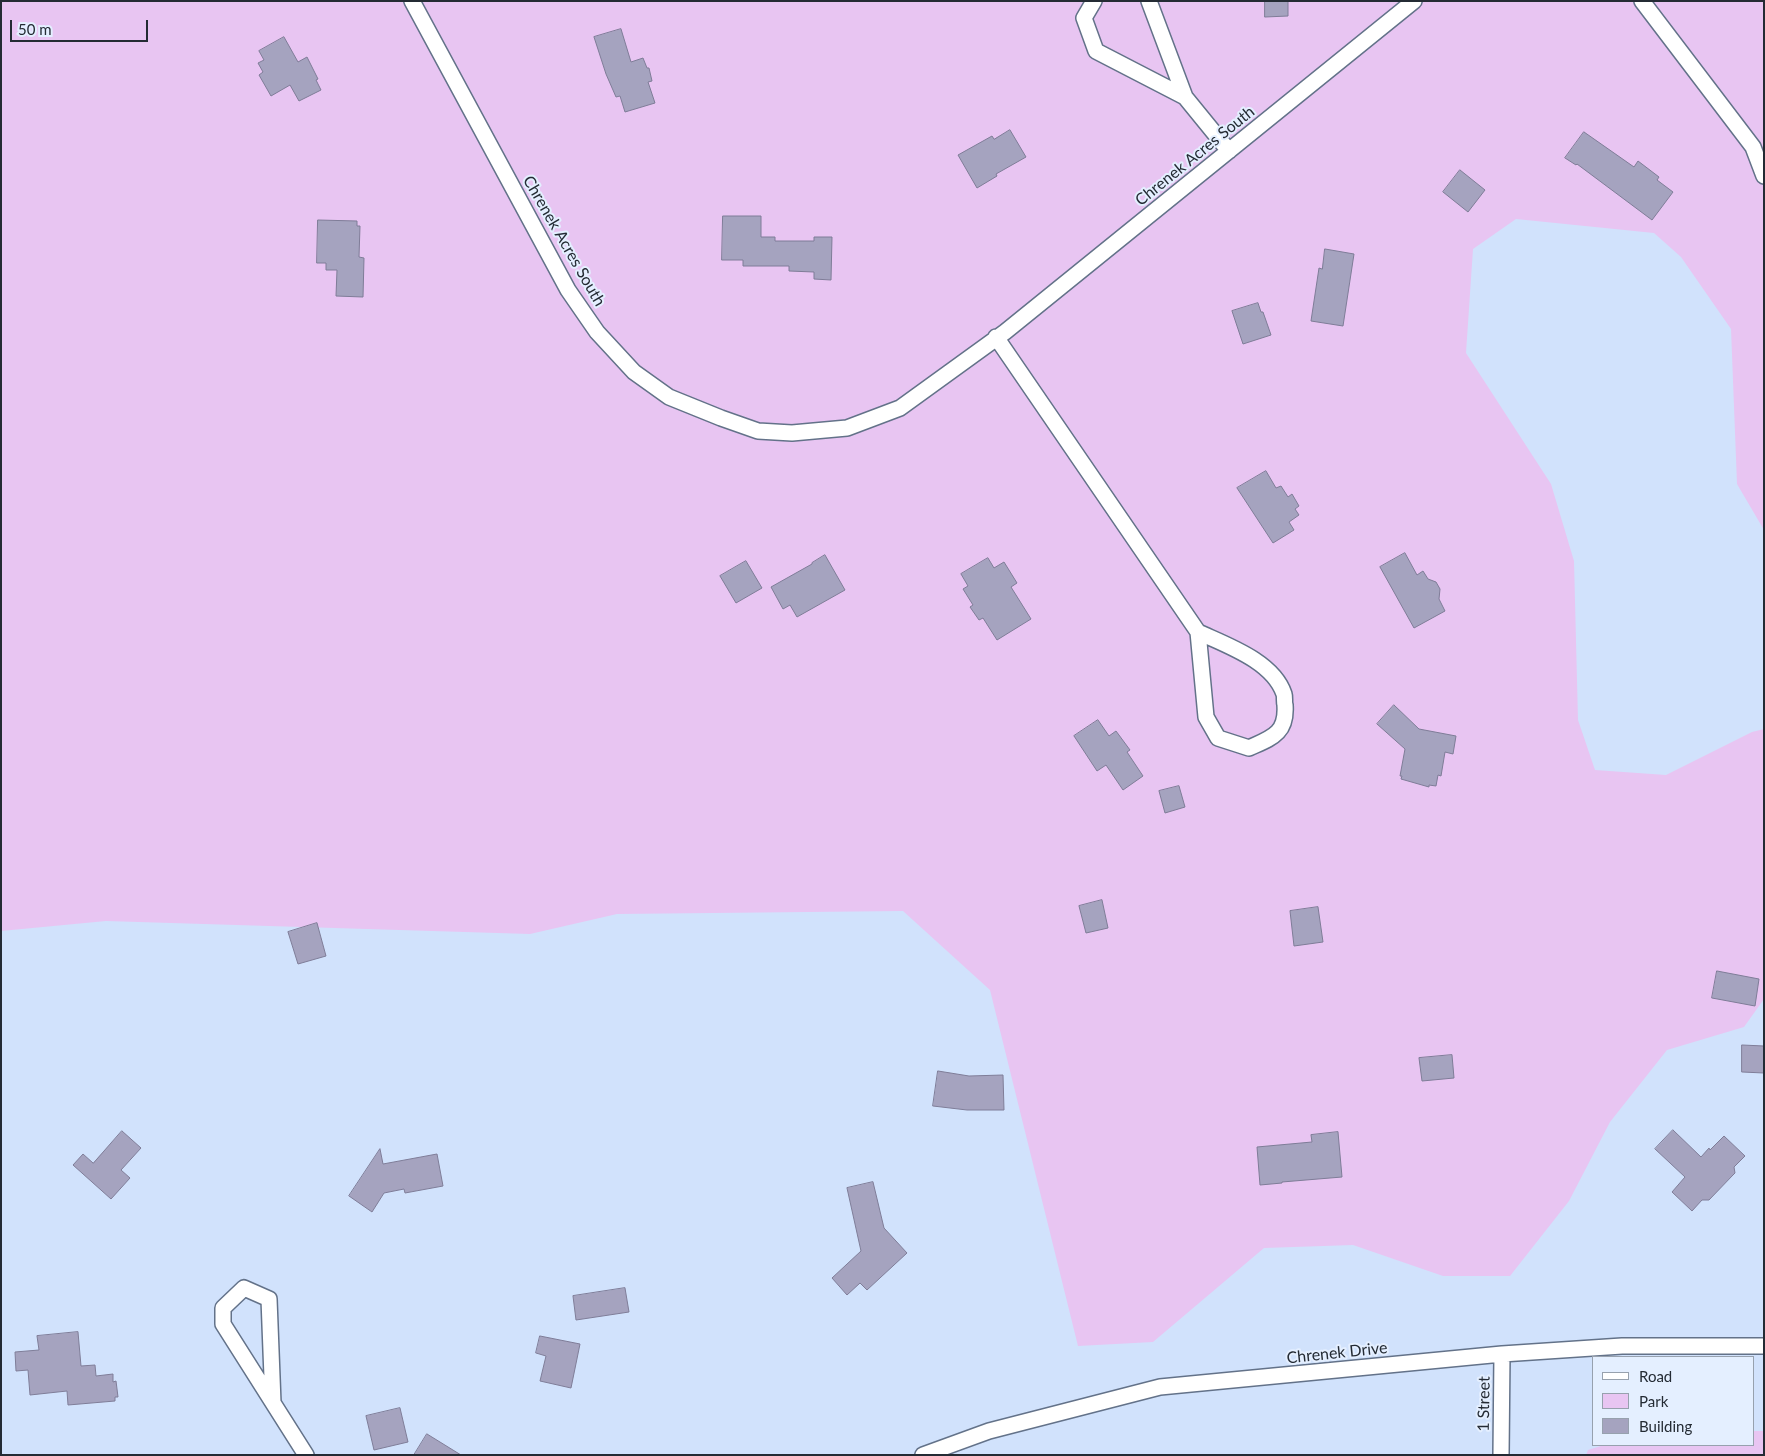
<!DOCTYPE html>
<html>
<head>
<meta charset="utf-8">
<style>
	body { margin:0 }
	#map { position:relative; width:1765px; height:1456px; overflow:hidden; background:#d1e2fc; font-family:Lato,sans-serif }
	canvas { display:block }
	.frame { position:absolute; inset:0; border:2px solid #242b34; pointer-events:none }
	.legend { position:absolute; left:1592px; top:1356px; width:162px; height:90px; box-sizing:border-box; background:#e4efff; border:1px solid #97a1ae; margin:0; padding:6px 9px; list-style:none; font-size:15px; color:#242b34 }
	.legend li { display:flex; align-items:center; gap:10px; height:25px }
	.legend b { width:25px; border:1px solid #97a1ae }
	.scale { position:absolute; left:10px; top:20px; width:138px; height:22px; box-sizing:border-box; border:2px solid #242b34; border-top:0; padding-left:6px; font-size:15px; line-height:18px; white-space:nowrap; color:#242b34; -webkit-text-stroke:4px #e4efff; paint-order:stroke }
</style>
</head>
<body>
<div id="map">
<canvas width="1765" height="1456"></canvas>
<div class="frame"></div>
<ul class="legend">
<li><b style="height:6px;background:#fff"></b>Road</li>
<li><b style="height:14px;background:#e8c5f2"></b>Park</li>
<li><b style="height:14px;background:#a5a3bf"></b>Building</li>
</ul>
<div class="scale">50 m</div>
</div>
<script>
const ctx = document.querySelector('canvas').getContext('2d');
ctx.lineJoin = 'round';
function fill(path, color) { ctx.fillStyle = color; ctx.fill(path, 'evenodd'); }
function trace(path, color, width, dash) { ctx.strokeStyle = color; ctx.lineWidth = width; ctx.lineCap = dash ? 'butt' : 'round'; ctx.setLineDash(dash || []); ctx.stroke(path); }
function label(font, color, halo, rows, align = 'center') {
  ctx.font = font + ' Lato,sans-serif'; ctx.lineWidth = 4; ctx.setLineDash([]); ctx.textBaseline = 'middle'; ctx.strokeStyle = halo; ctx.fillStyle = color; for (const [text, x, y, turn = 0] of rows) {
    ctx.save(); ctx.translate(x, y); ctx.rotate((+turn || 0) * Math.PI / 180); ctx.textAlign = isNaN(turn) ? turn : align; if (halo) ctx.strokeText(text, 0, 0); ctx.fillText(text, 0, 0); ctx.restore();
  }
}
fill(new Path2D(`
	M 1,1 L 1764,1 L 1764,530 L 1737,484 L 1731,329 L 1681,257 L 1654,233 L 1516,219 L 1473,249 L 1466,353 L 1551,484 L 1574,561 L 1578,720 L 1595,770 L 1666,775 L 1752,732 L 1764,729 L 1764,999 L 1744,1027 L 1667,1050 L 1610,1122 L 1569,1201 L 1510,1276 L 1443,1276 L 1353,1245 L 1264,1248 L 1153,1342 L 1078,1346 L 990,990 L 903,911 L 617,914 L 530,934 L 106,921 L 1,931 Z
	M 1754,1431 L 1764,1431 L 1764,1455 L 1586,1455 L 1588,1450 L 1604,1445 L 1754,1445 Z`), '#e8c5f2');
const building = new Path2D(`
	M 1265,1 L 1288,1 L 1288,16 L 1265,17 Z
	M 621,29 L 631,62 L 643,58 L 647,68 L 649,68 L 652,81 L 648,82 L 655,103 L 625,112 L 620,96 L 616,97 L 606,74 L 594,37 Z
	M 284,37 L 298,62 L 307,57 L 318,79 L 316,80 L 321,90 L 299,101 L 290,85 L 271,96 L 259,75 L 263,72 L 258,63 L 264,60 L 259,51 Z
	M 1010,130 L 1026,157 L 996,174 L 997,176 L 977,188 L 958,155 L 992,136 L 994,139 Z
	M 1584,132 L 1634,167 L 1638,161 L 1659,177 L 1657,180 L 1673,192 L 1652,220 L 1577,164 L 1576,165 L 1565,158 Z
	M 1460,170 L 1485,190 L 1468,212 L 1443,192 Z
	M 723,216 L 761,216 L 761,237 L 775,237 L 775,241 L 814,241 L 814,237 L 832,237 L 831,280 L 814,279 L 814,272 L 789,271 L 789,266 L 743,266 L 743,260 L 722,260 Z
	M 318,220 L 357,221 L 357,226 L 360,226 L 359,257 L 364,258 L 363,297 L 336,296 L 337,270 L 326,270 L 326,263 L 317,263 Z
	M 1325,249 L 1354,254 L 1343,326 L 1311,321 L 1319,268 L 1322,269 Z
	M 1258,303 L 1261,312 L 1263,312 L 1271,335 L 1243,344 L 1232,311 Z
	M 1266,471 L 1276,488 L 1281,486 L 1288,497 L 1292,494 L 1299,506 L 1295,509 L 1299,515 L 1289,522 L 1294,530 L 1273,543 L 1237,488 Z
	M 1405,553 L 1417,575 L 1423,571 L 1428,579 L 1436,582 L 1440,589 L 1439,599 L 1445,611 L 1414,628 L 1380,567 Z
	M 825,555 L 845,590 L 797,617 L 790,605 L 783,609 L 771,587 L 812,564 L 812,563 Z
	M 988,558 L 994,568 L 1004,562 L 1017,583 L 1011,587 L 1031,619 L 997,640 L 983,618 L 979,620 L 970,607 L 973,605 L 963,589 L 968,586 L 961,574 Z
	M 746,561 L 762,588 L 736,603 L 720,576 Z
	M 1394,705 L 1419,729 L 1456,736 L 1453,754 L 1445,752 L 1441,776 L 1438,775 L 1436,786 L 1429,785 L 1429,787 L 1401,779 L 1402,776 L 1400,776 L 1405,749 L 1377,724 Z
	M 1098,720 L 1109,736 L 1116,731 L 1130,750 L 1127,752 L 1143,776 L 1123,790 L 1106,765 L 1097,771 L 1074,736 Z
	M 1179,786 L 1185,807 L 1165,813 L 1159,791 Z
	M 1102,900 L 1108,928 L 1086,933 L 1079,906 Z
	M 1318,907 L 1323,942 L 1294,946 L 1290,911 Z
	M 317,923 L 326,956 L 298,964 L 288,932 Z
	M 1717,971 L 1759,979 L 1755,1006 L 1712,998 Z
	M 1742,1045 L 1764,1046 L 1764,1073 L 1742,1072 Z
	M 1452,1055 L 1454,1078 L 1422,1081 L 1419,1058 Z
	M 938,1071 L 969,1076 L 1003,1075 L 1004,1110 L 967,1110 L 933,1106 Z
	M 1673,1130 L 1701,1157 L 1709,1148 L 1710,1150 L 1724,1136 L 1745,1156 L 1734,1167 L 1735,1173 L 1733,1175 L 1709,1200 L 1702,1200 L 1692,1211 L 1672,1192 L 1685,1177 L 1655,1149 Z
	M 122,1131 L 141,1148 L 121,1170 L 130,1178 L 111,1199 L 73,1165 L 83,1154 L 93,1163 Z
	M 1338,1132 L 1342,1177 L 1282,1182 L 1282,1183 L 1260,1185 L 1257,1147 L 1312,1142 L 1311,1135 Z
	M 380,1149 L 383,1164 L 437,1154 L 443,1186 L 405,1193 L 404,1189 L 384,1193 L 372,1212 L 349,1196 Z
	M 873,1182 L 884,1228 L 907,1253 L 867,1290 L 860,1283 L 847,1295 L 832,1278 L 861,1251 L 847,1188 Z
	M 625,1288 L 629,1312 L 576,1320 L 573,1296 Z
	M 78,1332 L 81,1366 L 95,1365 L 96,1376 L 113,1374 L 113,1382 L 116,1381 L 118,1397 L 115,1397 L 115,1401 L 68,1405 L 67,1391 L 30,1395 L 28,1370 L 16,1371 L 15,1352 L 39,1350 L 37,1336 Z
	M 540,1336 L 580,1344 L 571,1388 L 540,1381 L 546,1356 L 536,1353 Z
	M 400,1408 L 408,1442 L 374,1450 L 366,1416 Z
	M 427,1434 L 461,1455 L 414,1455 Z`);
fill(building, '#a5a3bf');
trace(building, '#7f7d98', 1);
const minor = new Path2D(`
	M 412,1 L 568,290 L 597,332 L 634,372 L 669,397 L 721,418 L 758,431 L 792,433 L 847,428 L 900,408 L 1005,332 L 1414,1
	M 1094,1 L 1084,18 L 1096,51 L 1185,97
	M 1149,1 L 1185,97 L 1229,151
	M 1642,1 L 1753,147 L 1764,176
	M 996,337 L 1198,632 L 1206,717 L 1218,738 L 1249,748 C 1271,738 1287,734 1285,705 C 1284,702 1285,697 1284,694 C 1273,661 1226,645 1198,632
	M 273,1403 L 269,1299 L 244,1288 L 223,1308 L 223,1324 L 306,1455
	M 923,1455 L 989,1431 L 1160,1387 L 1502,1354 L 1622,1346 L 1764,1346
	M 1501,1455 L 1502,1354`);
trace(minor, '#637289', 18);
trace(minor, '#fff', 15);
label('16px', '#242b34', '#e4efff', [
	["Chrenek Acres South",1195,156,-39],
	["Chrenek Acres South",564,241,60],
	["Chrenek Drive",1337,1353,-6],
	["1 Street",1484,1404,-89]
]);
</script>
</body>
</html>
